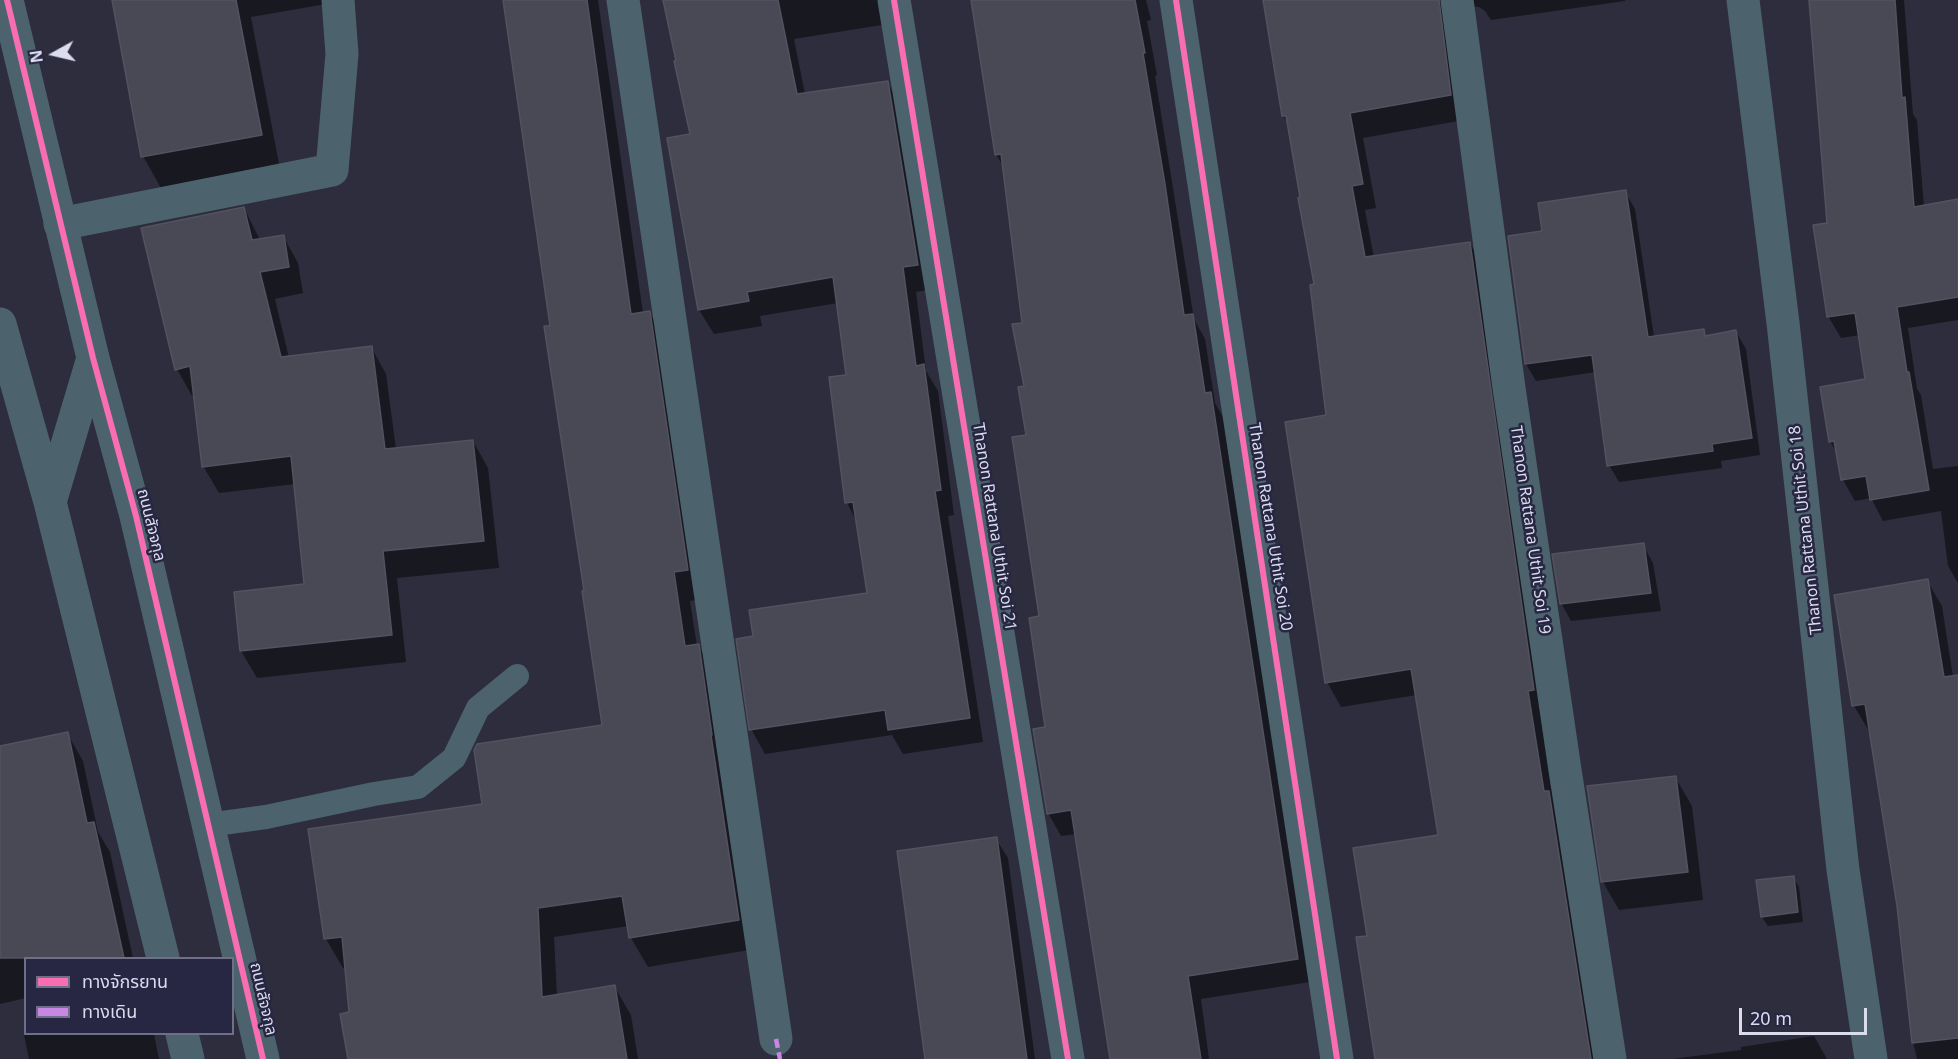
<!DOCTYPE html>
<html>
<head>
<meta charset="utf-8">
<style>
	body { margin:0 }
	#map { position:relative; width:1958px; height:1059px; overflow:hidden; background:#2d2d3d; font-family:"Noto Sans","Noto Sans Thai",sans-serif }
	canvas { display:block }
	.legend { position:absolute; left:24px; top:957px; width:210px; height:78px; box-sizing:border-box; background:#272743; border:2px solid #6f6f88; margin:0; padding:8px 10px; list-style:none; font-size:18px; color:#dcdcef }
	.legend li { display:flex; align-items:center; gap:12px; height:30px }
	.legend b { width:30px; border:2px solid #6f6f88 }
	.north { position:absolute; left:24px; top:24px; width:60px; height:60px; -webkit-text-stroke:4px #272743; paint-order:stroke; rotate:262deg; font-size:16px; font-weight:700; line-height:24px; text-align:center; color:#dcdcef }
	.north::after { content:''; display:block; margin:auto; width:21px; height:27px; background:#dcdcef; clip-path:polygon(50% 0,100% 100%,50% 72%,0 100%) }
	.scale { position:absolute; left:1739px; top:1008px; width:128px; height:27px; box-sizing:border-box; border:3px solid #dcdcef; border-top:0; padding-left:8px; font-size:18px; line-height:21px; white-space:nowrap; color:#dcdcef; -webkit-text-stroke:4px #272743; paint-order:stroke }
</style>
</head>
<body>
<div id="map">
<canvas width="1958" height="1059"></canvas>
<ul class="legend">
<li><b style="height:8px;background:#f96db3"></b>ทางจักรยาน</li>
<li><b style="height:8px;background:#c787e3"></b>ทางเดิน</li>
</ul>
<div class="north">N</div>
<div class="scale">20 m</div>
</div>
<script>
const ctx = document.querySelector('canvas').getContext('2d');
ctx.lineJoin = 'round';
function fill(path, color) { ctx.fillStyle = color; ctx.fill(path, 'evenodd'); }
function trace(path, color, width, dash) { ctx.strokeStyle = color; ctx.lineWidth = width; ctx.lineCap = dash ? 'butt' : 'round'; ctx.setLineDash(dash || []); ctx.stroke(path); }
function label(font, color, halo, rows, align = 'center') {
  ctx.font = font + ' "Noto Sans","Noto Sans Thai",sans-serif'; ctx.lineWidth = 5; ctx.setLineDash([]); ctx.textBaseline = 'middle'; ctx.strokeStyle = halo; ctx.fillStyle = color; for (const [text, x, y, turn = 0] of rows) {
    ctx.save(); ctx.translate(x, y); ctx.rotate((+turn || 0) * Math.PI / 180); ctx.textAlign = isNaN(turn) ? turn : align; if (halo) ctx.strokeText(text, 0, 0); ctx.fillText(text, 0, 0); ctx.restore();
  }
}
fill(new Path2D(`
	M 114,0 L 344,0 L 344,1 L 251,17 L 280,169 L 162,190 L 143,156 Z
	M 505,0 L 598,0 L 643,313 L 649,312 L 666,342 L 704,599 L 690,601 L 697,646 L 698,646 L 715,675 L 755,949 L 648,967 L 631,938 L 629,926 L 554,937 L 557,996 L 614,986 L 631,1015 L 638,1059 L 350,1059 L 351,1013 L 346,967 L 343,968 L 326,939 L 310,830 L 484,805 L 604,726 L 551,327 Z
	M 665,0 L 884,0 L 888,24 L 794,39 L 805,94 L 887,82 L 902,107 L 932,289 L 916,292 L 926,371 L 938,391 L 954,515 L 948,516 L 983,742 L 903,754 L 892,735 L 765,754 L 751,729 L 755,637 L 869,594 L 857,522 L 847,503 L 848,376 L 838,303 L 760,316 L 762,326 L 714,334 L 699,310 L 669,139 L 691,135 Z
	M 973,0 L 1146,0 L 1151,20 L 1147,21 L 1157,75 L 1155,76 L 1194,319 L 1205,339 L 1215,403 L 1223,417 L 1310,982 L 1201,999 L 1209,1059 L 1112,1059 L 1077,834 L 1061,836 L 1048,813 L 1047,728 L 1028,437 L 1023,324 L 1004,167 L 996,155 Z
	M 1264,0 L 1625,0 L 1625,1 L 1491,20 L 1485,11 L 1479,7 L 1469,6 L 1464,120 L 1363,138 L 1376,208 L 1365,210 L 1374,258 L 1470,243 L 1484,268 L 1600,1059 L 1377,1059 L 1368,937 L 1440,836 L 1417,695 L 1341,707 L 1327,682 L 1328,416 L 1315,285 L 1302,198 L 1289,125 L 1283,116 Z
	M 1810,0 L 1904,0 L 1913,114 L 1917,120 L 1924,207 L 1958,201 L 1958,320 L 1908,328 L 1917,389 L 1921,395 L 1933,469 L 1958,466 L 1958,583 L 1948,566 L 1941,511 L 1883,521 L 1871,498 L 1855,501 L 1843,480 L 1838,455 L 1830,441 L 1866,381 L 1860,335 L 1841,338 L 1828,316 L 1829,224 Z
	M 1625,192 L 1635,209 L 1654,337 L 1703,330 L 1707,337 L 1736,332 L 1746,349 L 1760,455 L 1721,461 L 1722,468 L 1619,482 L 1609,465 L 1596,372 L 1536,381 L 1526,364 L 1509,237 L 1543,232 Z
	M 244,208 L 260,240 L 283,236 L 298,263 L 303,293 L 275,299 L 289,358 L 371,347 L 386,374 L 396,449 L 473,441 L 488,468 L 499,568 L 397,578 L 406,662 L 257,678 L 241,651 L 235,593 L 306,586 L 295,484 L 219,493 L 203,466 L 195,395 L 192,396 L 177,369 Z
	M 1643,545 L 1653,563 L 1661,611 L 1571,621 L 1561,603 Z
	M 1927,581 L 1942,606 L 1953,677 L 1958,677 L 1958,1059 L 1917,1059 L 1913,1042 L 1889,836 L 1871,731 L 1869,731 L 1854,706 L 1836,596 Z
	M 67,733 L 83,761 L 98,832 L 110,852 L 133,958 L 26,958 L 26,998 L 0,1004 L 0,747 Z
	M 1675,777 L 1692,806 L 1703,900 L 1619,910 L 1603,882 Z
	M 996,839 L 1008,858 L 1035,1059 L 926,1059 Z
	M 1793,877 L 1799,887 L 1803,922 L 1768,926 L 1762,917 Z
	M 32,1034 L 154,1034 L 159,1059 L 29,1059 L 24,1035 Z
	M 1814,1036 L 1827,1059 L 1672,1059 L 1741,1050 L 1741,1047 Z`), '#0007');
const building = new Path2D(`
	M 112,0 L 236,0 L 262,135 L 141,157 Z
	M 503,0 L 587,0 L 631,314 L 650,311 L 688,570 L 674,572 L 685,646 L 699,644 L 712,735 L 711,735 L 739,920 L 629,938 L 622,896 L 538,908 L 542,997 L 615,985 L 627,1059 L 348,1059 L 340,1014 L 349,1012 L 342,937 L 324,939 L 308,829 L 482,804 L 474,750 L 477,744 L 602,725 L 582,591 L 584,591 L 544,326 L 550,326 Z
	M 663,0 L 778,0 L 797,94 L 888,81 L 918,265 L 903,267 L 916,366 L 924,364 L 941,490 L 935,491 L 970,718 L 888,730 L 885,710 L 749,730 L 736,639 L 753,636 L 749,610 L 867,593 L 853,502 L 845,503 L 829,377 L 846,375 L 833,277 L 747,292 L 749,301 L 698,310 L 667,138 L 690,134 L 674,61 L 676,61 Z
	M 971,0 L 1135,0 L 1145,53 L 1143,53 L 1165,184 L 1184,315 L 1193,314 L 1205,393 L 1211,392 L 1298,959 L 1188,976 L 1201,1059 L 1110,1059 L 1071,810 L 1047,814 L 1033,729 L 1045,727 L 1029,618 L 1039,616 L 1012,437 L 1026,435 L 1018,387 L 1024,386 L 1012,324 L 1022,323 L 1001,154 L 995,155 Z
	M 1263,0 L 1439,0 L 1451,95 L 1350,113 L 1363,184 L 1352,186 L 1365,257 L 1470,242 L 1534,690 L 1528,691 L 1544,791 L 1549,791 L 1591,1059 L 1375,1059 L 1356,937 L 1367,936 L 1353,848 L 1438,835 L 1411,669 L 1325,683 L 1285,422 L 1326,415 L 1310,285 L 1314,284 L 1298,198 L 1300,197 L 1286,116 L 1282,116 Z
	M 1809,0 L 1895,0 L 1902,98 L 1905,97 L 1914,207 L 1958,199 L 1958,297 L 1897,307 L 1907,372 L 1909,372 L 1929,490 L 1870,500 L 1866,476 L 1841,480 L 1834,441 L 1829,442 L 1820,387 L 1865,379 L 1855,313 L 1827,317 L 1813,225 L 1827,223 Z
	M 1626,190 L 1648,337 L 1704,329 L 1705,336 L 1736,330 L 1752,438 L 1712,444 L 1713,451 L 1607,466 L 1592,355 L 1525,364 L 1508,236 L 1542,231 L 1538,203 Z
	M 244,207 L 252,240 L 284,235 L 289,267 L 260,272 L 281,357 L 372,346 L 385,449 L 473,440 L 484,541 L 383,551 L 392,635 L 240,651 L 234,592 L 304,584 L 291,456 L 202,467 L 190,366 L 175,370 L 141,228 Z
	M 1644,543 L 1651,593 L 1560,604 L 1552,554 Z
	M 1928,579 L 1944,677 L 1958,675 L 1958,1038 L 1912,1043 L 1897,906 L 1865,704 L 1852,706 L 1834,595 Z
	M 68,732 L 87,823 L 94,822 L 124,958 L 0,958 L 0,746 Z
	M 1676,776 L 1688,872 L 1601,882 L 1587,786 Z
	M 997,837 L 1027,1059 L 925,1059 L 897,851 Z
	M 1794,876 L 1798,912 L 1761,917 L 1756,880 Z`);
fill(building, '#494956');
trace(building, '#525260', 1.5);
trace(new Path2D(`
	M 208,825 L 266,817 L 374,794 L 418,787 L 454,758 L 478,708 L 517,676`), '#4c636d', 24);
trace(new Path2D(`
	M 623,0 L 776,1039
	M 894,0 L 1068,1059
	M 1176,0 L 1337,1059
	M 1457,0 L 1509,388 L 1565,770 L 1610,1059
	M 1743,0 L 1783,323 L 1843,870 L 1871,1059
	M 60,224 L 332,170 L 342,54 L 338,0`), '#4c636d', 33);
trace(new Path2D(`
	M 7,0 L 93,358 L 136,516 L 263,1059
	M 0,324 L 50,502 L 163,958
	M 50,502 L 93,358
	M 182,1034 L 188,1059`), '#4c636d', 33);
trace(new Path2D(`
	M 776,1039 L 780,1059`), '#c787e3', 4.5, [9, 4.5]);
trace(new Path2D(`
	M 7,0 L 93,358 L 136,516 L 263,1059
	M 894,0 L 1068,1059
	M 1176,0 L 1337,1059`), '#f96db3', 6);
label('16px', '#dcdcef', '#272743', [
	["ถนนสัจจกุล",151,525,76],
	["Thanon Rattana Uthit Soi 21",994,527,81],
	["Thanon Rattana Uthit Soi 20",1270,527,81],
	["Thanon Rattana Uthit Soi 19",1530,530,82],
	["Thanon Rattana Uthit Soi 18",1806,530,-96],
	["ถนนสัจจกุล",263,999,77]
]);
</script>
</body>
</html>
